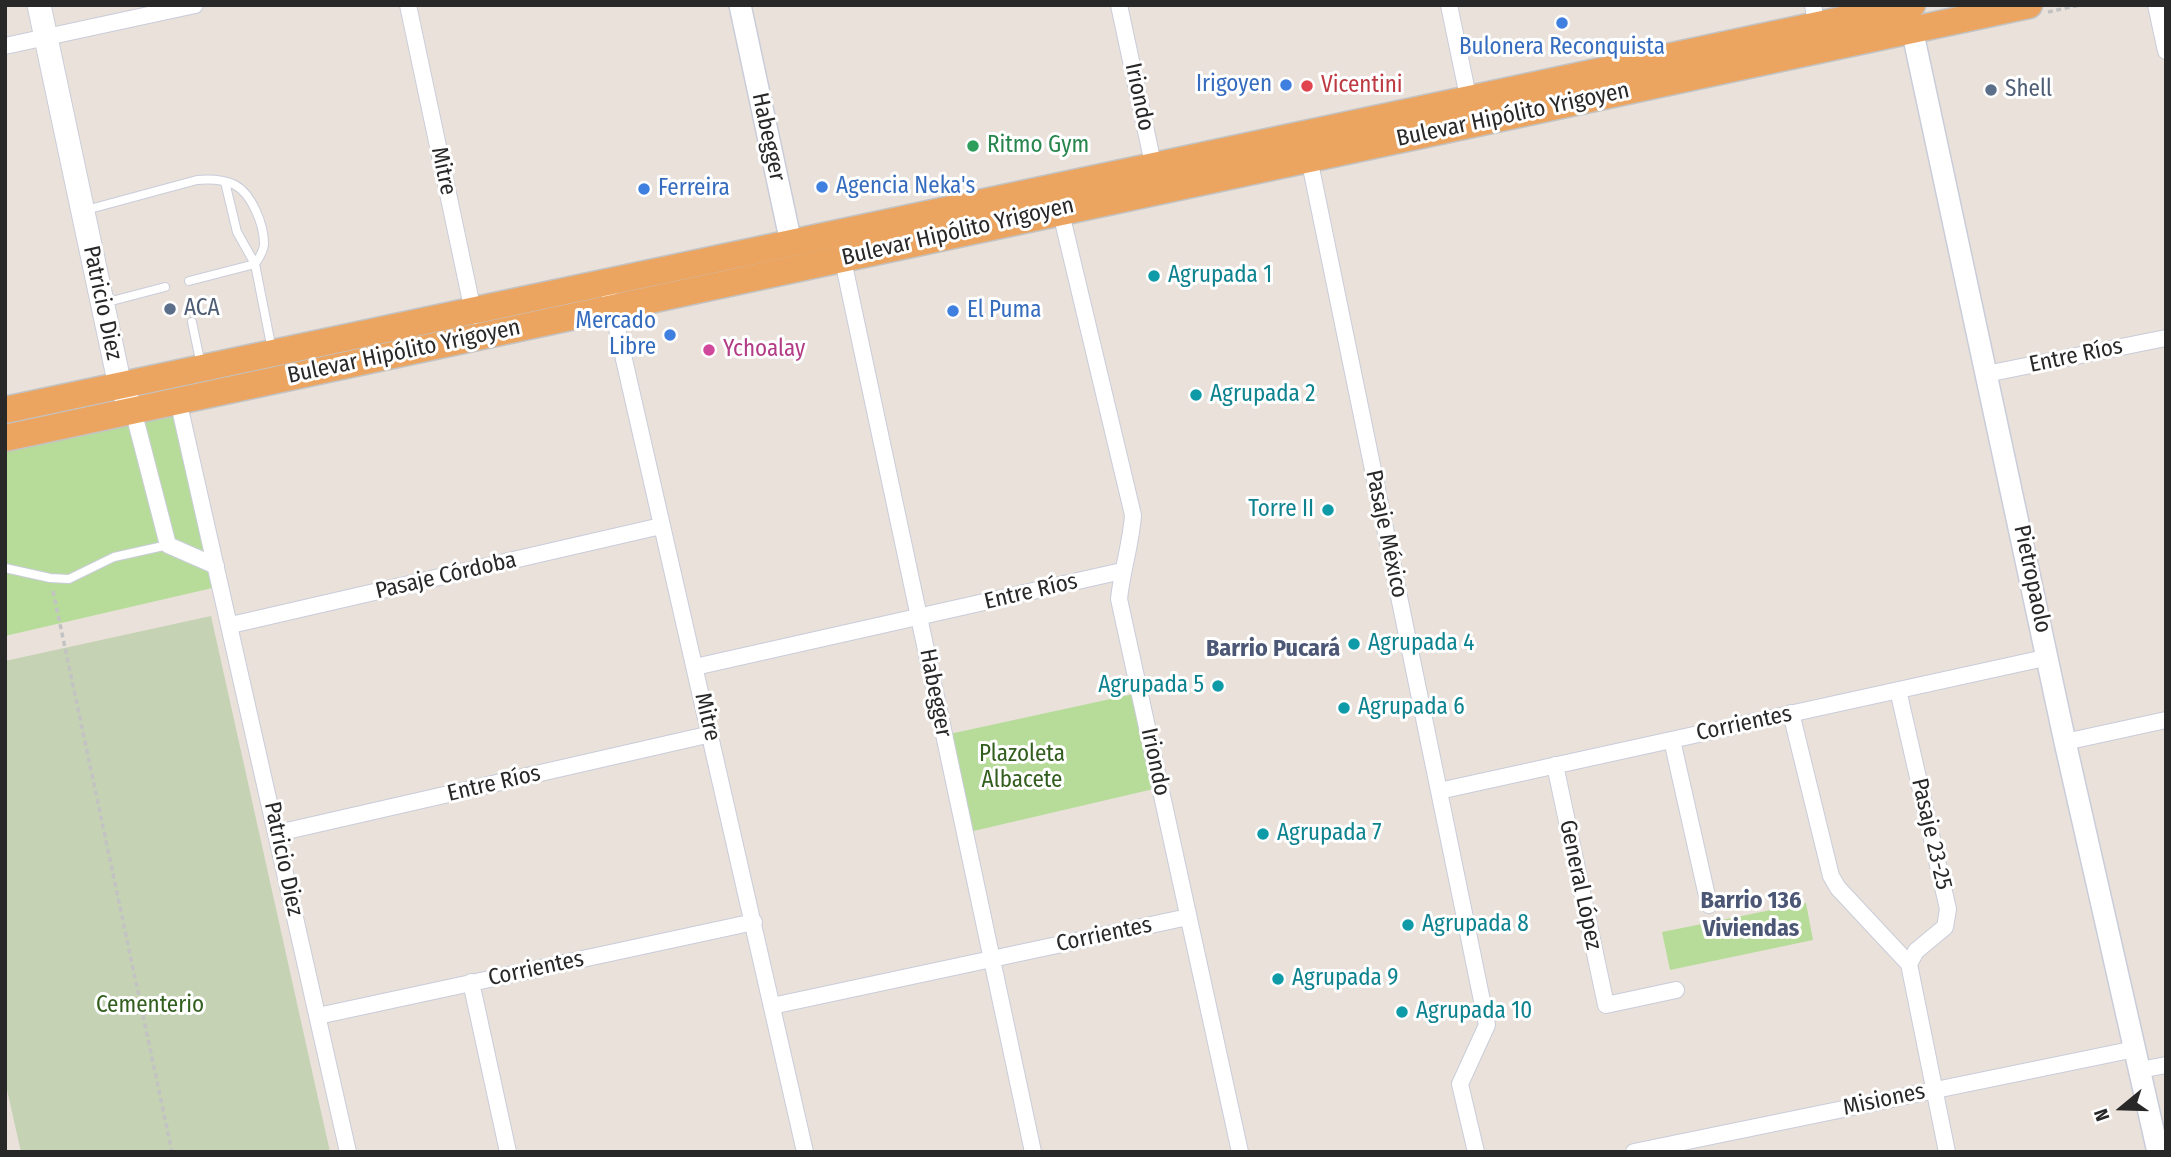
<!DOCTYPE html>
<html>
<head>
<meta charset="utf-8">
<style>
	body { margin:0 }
	#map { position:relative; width:2171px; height:1157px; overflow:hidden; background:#e9e1da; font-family:"Fira Sans Condensed",sans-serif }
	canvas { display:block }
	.frame { position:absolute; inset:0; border:7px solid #282828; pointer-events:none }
	.north { position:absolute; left:2087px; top:1073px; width:70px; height:70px; -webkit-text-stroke:5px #fff; paint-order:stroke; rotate:251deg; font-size:19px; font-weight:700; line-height:28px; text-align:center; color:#282828 }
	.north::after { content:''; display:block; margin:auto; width:24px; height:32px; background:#282828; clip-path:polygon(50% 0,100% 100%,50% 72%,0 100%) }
</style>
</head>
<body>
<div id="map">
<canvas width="2171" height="1157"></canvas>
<div class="frame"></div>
<div class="north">N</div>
</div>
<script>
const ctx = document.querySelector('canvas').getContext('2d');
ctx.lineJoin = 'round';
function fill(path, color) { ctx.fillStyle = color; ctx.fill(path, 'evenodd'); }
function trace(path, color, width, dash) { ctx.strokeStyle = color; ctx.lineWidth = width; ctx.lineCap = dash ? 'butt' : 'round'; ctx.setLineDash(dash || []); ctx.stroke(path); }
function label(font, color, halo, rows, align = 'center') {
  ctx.font = font + ' "Fira Sans Condensed",sans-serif'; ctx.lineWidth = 6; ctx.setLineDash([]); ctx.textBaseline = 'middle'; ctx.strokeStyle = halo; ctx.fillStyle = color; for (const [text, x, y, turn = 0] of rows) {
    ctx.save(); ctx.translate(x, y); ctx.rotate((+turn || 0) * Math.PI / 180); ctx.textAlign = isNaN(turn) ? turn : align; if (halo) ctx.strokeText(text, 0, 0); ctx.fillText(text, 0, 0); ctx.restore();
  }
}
fill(new Path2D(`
	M 181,408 L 221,586 L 5,636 L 5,446 Z
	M 1138,693 L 1158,788 L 965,833 L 945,735 Z
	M 1806,903 L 1813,940 L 1670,970 L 1662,932 Z`), '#b7dc9a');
fill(new Path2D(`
	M 211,616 L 330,1152 L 21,1152 L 5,1081 L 5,661 Z`), '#c5d2b3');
const service = new Path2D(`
	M 225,182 L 237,232 L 255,264 L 272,350
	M 86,210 L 197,180 C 210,179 223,179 235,185 C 252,194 264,225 264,244 C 264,251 259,258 255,264 L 189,281
	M 104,303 L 165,287
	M 192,322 L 201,365
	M 5,568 L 50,578 L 69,579 L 114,557 L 168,545`);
const minor = new Path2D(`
	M 408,5 L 474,316
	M 1119,5 L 1155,173
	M 1449,5 L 1470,106
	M 1813,5 L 1818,33
	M 2156,5 L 2166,51
	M 5,46 L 195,5
	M 1309,158 L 1487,1025 L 1460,1084 L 1476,1152
	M 1060,209 L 1133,515 C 1131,544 1122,570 1119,599 L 1240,1152
	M 841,251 L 1033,1152
	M 610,298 L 805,1152
	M 1986,374 L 2166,338
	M 178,400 L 348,1152
	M 133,410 L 168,545 L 216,566
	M 231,625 L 661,526
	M 695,667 L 1122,571
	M 1898,690 L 1948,909 L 1945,927 L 1916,951 L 1909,964
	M 1791,713 L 1831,876 L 1838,888 L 1909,964
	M 1672,740 L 1709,905
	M 2065,742 L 2166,720
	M 1555,765 L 1606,1005 L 1676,990
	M 1439,791 L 2049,657
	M 278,833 L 711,734
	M 1909,964 L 1947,1152
	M 471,982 L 508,1152
	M 772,1006 L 1188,917
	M 318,1016 L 754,922
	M 2140,1070 L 2166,1065
	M 1634,1152 L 2135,1049`);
const tertiary = new Path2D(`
	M 740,5 L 791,243
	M 1909,15 L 2065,742 L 2158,1152`);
const secondary = new Path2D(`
	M 39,5 L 120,386 L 128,401`);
const trunk = new Path2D(`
	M 5,410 L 1912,5
	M 5,438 C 679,289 1355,150 2029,5`);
trace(service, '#c9cdd9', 10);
trace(minor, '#c9cdd9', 18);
trace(tertiary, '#c9cdd9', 24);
trace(secondary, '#c9cdd9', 25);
trace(trunk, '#c3c3c3', 29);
trace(new Path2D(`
	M 2048,12 L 2080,5
	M 53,591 L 172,1152`), '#c3c3c3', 3.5, [5, 3.5]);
trace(service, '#fff', 8);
trace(minor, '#fff', 16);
trace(tertiary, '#fff', 21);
trace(secondary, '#fff', 23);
trace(trunk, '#eca560', 26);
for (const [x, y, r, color] of [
	[1562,23,7,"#3f7fe0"],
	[1286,85,7,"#3f7fe0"],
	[1307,86,7,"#e0444e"],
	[1991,90,7,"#5c6f8a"],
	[973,146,7,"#2e9e5b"],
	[822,187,7,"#3f7fe0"],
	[644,189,7,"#3f7fe0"],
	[1154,276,7,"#0f9aa8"],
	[170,309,7,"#5c6f8a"],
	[953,311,7,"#3f7fe0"],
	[670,335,7,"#3f7fe0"],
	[709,350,7,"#d1479c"],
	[1196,395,7,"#0f9aa8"],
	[1328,510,7,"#0f9aa8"],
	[1354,644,7,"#0f9aa8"],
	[1218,686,7,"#0f9aa8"],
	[1344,708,7,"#0f9aa8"],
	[1263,834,7,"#0f9aa8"],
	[1408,925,7,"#0f9aa8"],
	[1278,979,7,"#0f9aa8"],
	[1402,1012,7,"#0f9aa8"]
]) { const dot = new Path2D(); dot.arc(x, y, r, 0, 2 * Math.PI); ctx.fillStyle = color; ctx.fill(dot); trace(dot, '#fff', 2.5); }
label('23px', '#366cbe', '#fff', [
	["Bulonera Reconquista",1562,48,"center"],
	["Irigoyen",1272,85,"right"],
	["Agencia Neka's",836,187],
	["Ferreira",658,189],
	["El Puma",967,311],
	["Mercado",656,322,"right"],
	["Libre",656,348,"right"]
], 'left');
label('23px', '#be3a42', '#fff', [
	["Vicentini",1321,86]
], 'left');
label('23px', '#4e5e75', '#fff', [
	["Shell",2005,90],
	["ACA",184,309]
], 'left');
label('23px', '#282828', '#fff', [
	["Iriondo",1139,97,78],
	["Bulevar Hipólito Yrigoyen",1513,115,-12],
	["Habegger",768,137,78],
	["Mitre",443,171,78],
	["Bulevar Hipólito Yrigoyen",958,232,-13],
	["Patricio Diez",102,303,78],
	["Bulevar Hipólito Yrigoyen",404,352,-12],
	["Entre Ríos",2076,356,-12],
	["Pasaje México",1386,534,78],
	["Pasaje Córdoba",446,576,-13],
	["Pietropaolo",2032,579,78],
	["Entre Ríos",1031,592,-13],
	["Habegger",935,693,79],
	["Mitre",707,717,77],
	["Corrientes",1744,724,-12],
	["Iriondo",1155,762,78],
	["Entre Ríos",494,784,-13],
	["Pasaje 23-25",1931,834,77],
	["Patricio Diez",283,859,78],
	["General López",1580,885,78],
	["Corrientes",1104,935,-12],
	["Corrientes",536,969,-12],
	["Misiones",1884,1100,-12]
]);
label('23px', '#27864d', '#fff', [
	["Ritmo Gym",987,146]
], 'left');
label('23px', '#0d838f', '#fff', [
	["Agrupada 1",1168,276],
	["Agrupada 2",1210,395],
	["Torre II",1314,510,"right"],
	["Agrupada 4",1368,644],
	["Agrupada 5",1204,686,"right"],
	["Agrupada 6",1358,708],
	["Agrupada 7",1277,834],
	["Agrupada 8",1422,925],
	["Agrupada 9",1292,979],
	["Agrupada 10",1416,1012]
], 'left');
label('23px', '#b23c85', '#fff', [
	["Ychoalay",723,350]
], 'left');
label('23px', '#325e1e', '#fff', [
	["Plazoleta",1022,755],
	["Albacete",1022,781],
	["Cementerio",150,1006]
]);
label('bold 24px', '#4c5775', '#fff', [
	["Barrio Pucará",1273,649],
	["Barrio 136",1751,901],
	["Viviendas",1751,929]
]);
</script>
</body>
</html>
